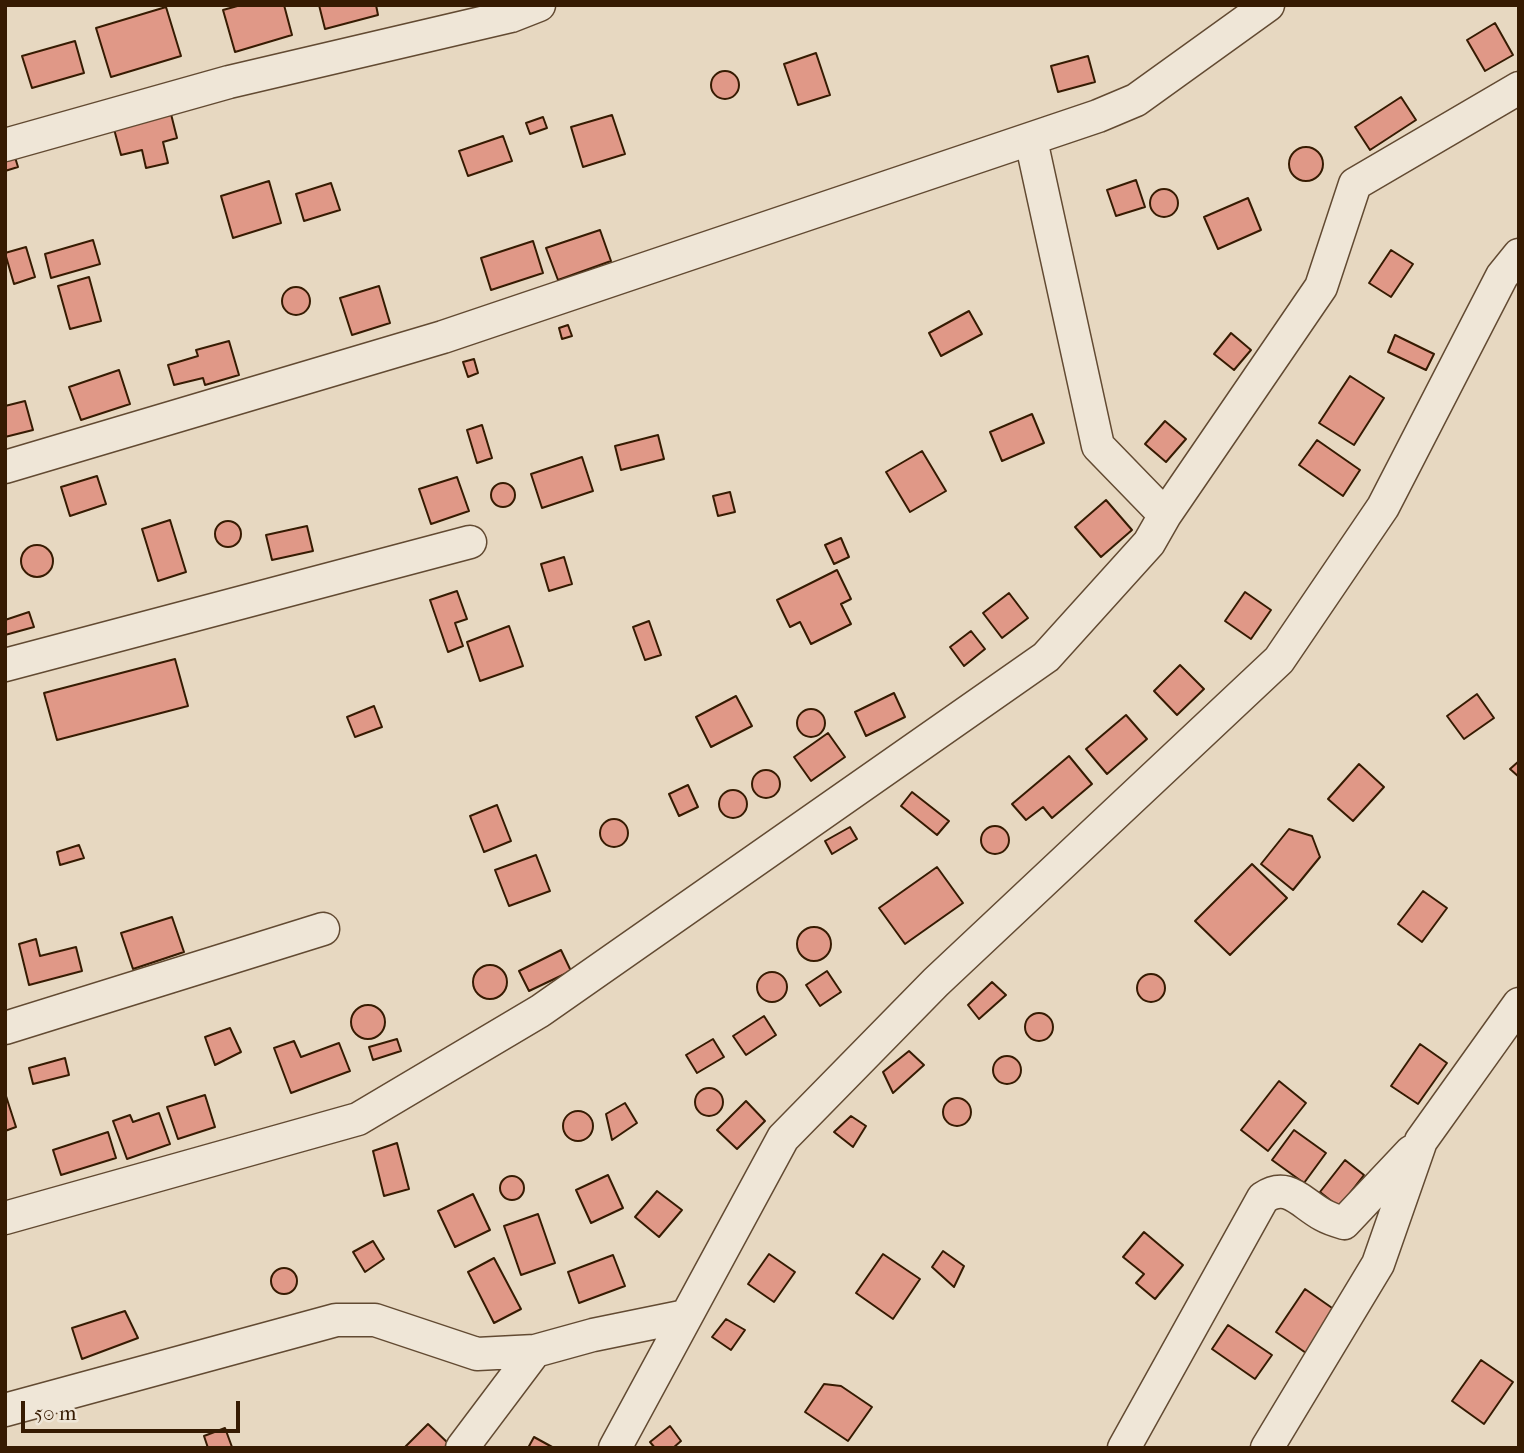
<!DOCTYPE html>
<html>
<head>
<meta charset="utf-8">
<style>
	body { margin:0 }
	#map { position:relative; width:1524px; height:1453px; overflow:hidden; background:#e7d8c1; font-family:"IM FELL French Canon",serif }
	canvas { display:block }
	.frame { position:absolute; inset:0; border:7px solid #361b02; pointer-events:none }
	.scale { position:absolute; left:21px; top:1401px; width:219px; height:32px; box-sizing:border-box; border:4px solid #361b02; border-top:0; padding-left:9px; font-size:21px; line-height:24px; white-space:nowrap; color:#361b02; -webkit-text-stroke:5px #efe6d7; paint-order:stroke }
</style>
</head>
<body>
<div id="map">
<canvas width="1524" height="1453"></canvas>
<div class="frame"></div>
<div class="scale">50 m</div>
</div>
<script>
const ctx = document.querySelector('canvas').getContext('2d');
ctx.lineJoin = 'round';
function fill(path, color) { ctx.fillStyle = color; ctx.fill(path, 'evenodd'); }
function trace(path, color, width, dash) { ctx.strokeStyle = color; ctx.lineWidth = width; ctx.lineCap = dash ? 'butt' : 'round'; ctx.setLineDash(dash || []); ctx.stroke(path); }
const building = new Path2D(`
	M 241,5 L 284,5 L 292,35 L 235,52 L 223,10 Z
	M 319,5 L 376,5 L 378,15 L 325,29 Z
	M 166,7 L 181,56 L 111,77 L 96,28 Z
	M 1495,23 L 1513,55 L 1485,71 L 1467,40 Z
	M 75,41 L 84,73 L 32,88 L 22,56 Z
	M 816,53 L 830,95 L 798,105 L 784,64 Z
	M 1088,56 L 1095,82 L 1058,92 L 1051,66 Z
	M711 85a14 14 0 1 1 28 0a14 14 0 1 1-28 0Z
	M 1401,97 L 1416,120 L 1370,150 L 1355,127 Z
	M 171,114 L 177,138 L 163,142 L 168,163 L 146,168 L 142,150 L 121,155 L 114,129 Z
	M 612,115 L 625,154 L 583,167 L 571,127 Z
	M 543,117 L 547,128 L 530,134 L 526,123 Z
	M 503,136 L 512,161 L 468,176 L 459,151 Z
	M1289 164a17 17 0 1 1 34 0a17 17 0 1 1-34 0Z
	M 14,154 L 18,167 L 5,171 L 5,157 Z
	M 1136,180 L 1145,207 L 1116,216 L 1107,190 Z
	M 269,181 L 281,223 L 233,238 L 221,196 Z
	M 331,183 L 340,210 L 304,221 L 296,194 Z
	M1150 203a14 14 0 1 1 28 0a14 14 0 1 1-28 0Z
	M 1248,198 L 1261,230 L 1218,249 L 1204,217 Z
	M 600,230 L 611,261 L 558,280 L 546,248 Z
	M 93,240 L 100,264 L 51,278 L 45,254 Z
	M 533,241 L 543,273 L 491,290 L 481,258 Z
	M 26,247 L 35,277 L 14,284 L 5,253 Z
	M 1391,250 L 1413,264 L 1391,297 L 1369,283 Z
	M 89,277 L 101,321 L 70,329 L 58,286 Z
	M 379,286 L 390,323 L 352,335 L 340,298 Z
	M282 301a14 14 0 1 1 28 0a14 14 0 1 1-28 0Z
	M 969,311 L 982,334 L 941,356 L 929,333 Z
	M 568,325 L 572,336 L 562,339 L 559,328 Z
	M 1231,333 L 1251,350 L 1234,370 L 1214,354 Z
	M 1395,335 L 1434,354 L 1426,370 L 1388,352 Z
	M 229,341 L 239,375 L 205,385 L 203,378 L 174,385 L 168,365 L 198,356 L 196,350 Z
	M 474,359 L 478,373 L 468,377 L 463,362 Z
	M 119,370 L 130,404 L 81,420 L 69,387 Z
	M 1350,376 L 1384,398 L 1354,445 L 1319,423 Z
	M 25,401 L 33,430 L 5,437 L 5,406 Z
	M 1032,414 L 1044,443 L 1002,461 L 990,432 Z
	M 1165,421 L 1186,439 L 1166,462 L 1145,444 Z
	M 482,425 L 492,458 L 477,463 L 467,430 Z
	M 658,435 L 664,459 L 621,470 L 615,446 Z
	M 1317,440 L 1360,470 L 1343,496 L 1299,465 Z
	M 922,451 L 946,491 L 910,512 L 886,472 Z
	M 582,457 L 593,491 L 542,508 L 531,474 Z
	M 97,476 L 106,504 L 70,516 L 61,487 Z
	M 457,477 L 469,511 L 431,524 L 419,489 Z
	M491 495a12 12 0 1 1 24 0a12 12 0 1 1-24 0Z
	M 730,492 L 735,512 L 718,516 L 713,496 Z
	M 1106,500 L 1132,530 L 1101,557 L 1075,527 Z
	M 170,520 L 186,572 L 158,581 L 142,529 Z
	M215 534a13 13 0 1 1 26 0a13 13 0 1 1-26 0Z
	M 307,526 L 313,551 L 272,560 L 266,535 Z
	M 841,538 L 849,557 L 834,564 L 825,545 Z
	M21 561a16 16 0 1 1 32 0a16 16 0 1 1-32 0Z
	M 564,557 L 572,584 L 549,591 L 541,564 Z
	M 837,570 L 851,599 L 841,604 L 851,624 L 811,644 L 800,622 L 790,627 L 777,600 Z
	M 457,591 L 467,619 L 455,623 L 463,646 L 448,652 L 430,600 Z
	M 1245,592 L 1271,610 L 1251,639 L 1225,621 Z
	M 1009,593 L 1028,618 L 1002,638 L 983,613 Z
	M 29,612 L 34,627 L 5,635 L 5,620 Z
	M 649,621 L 661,655 L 645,660 L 633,627 Z
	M 509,626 L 523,666 L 480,681 L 467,642 Z
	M 971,631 L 985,649 L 964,666 L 950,647 Z
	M 175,659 L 188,706 L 57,740 L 44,693 Z
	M 1180,665 L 1204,689 L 1177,715 L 1154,691 Z
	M 894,693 L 905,717 L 866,736 L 855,712 Z
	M 1477,694 L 1494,718 L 1464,739 L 1447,716 Z
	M 736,696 L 752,726 L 711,747 L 696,717 Z
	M 374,706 L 382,727 L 355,737 L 347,717 Z
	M797 723a14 14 0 1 1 28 0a14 14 0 1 1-28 0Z
	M 1126,715 L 1147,739 L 1107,774 L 1086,749 Z
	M 828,733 L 845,757 L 811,781 L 794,757 Z
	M 1069,756 L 1092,784 L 1052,818 L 1043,807 L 1026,820 L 1012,804 Z
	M 1519,761 L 1519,777 L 1510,769 Z
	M 1359,764 L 1384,787 L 1353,821 L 1328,799 Z
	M752 784a14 14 0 1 1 28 0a14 14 0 1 1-28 0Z
	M 688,785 L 698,807 L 679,816 L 669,794 Z
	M719 804a14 14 0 1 1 28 0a14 14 0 1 1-28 0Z
	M 912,792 L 949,821 L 937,835 L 901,806 Z
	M 497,805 L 511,841 L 484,852 L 470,816 Z
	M600 833a14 14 0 1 1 28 0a14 14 0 1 1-28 0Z
	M981 840a14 14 0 1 1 28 0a14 14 0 1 1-28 0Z
	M 850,827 L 857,839 L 832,854 L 825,841 Z
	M 1289,829 L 1312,836 L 1320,857 L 1293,890 L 1261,864 Z
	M 79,845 L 84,858 L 60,865 L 57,852 Z
	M 536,855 L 550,891 L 509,906 L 495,870 Z
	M 1252,864 L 1287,898 L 1230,955 L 1195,921 Z
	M 937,867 L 963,903 L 905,944 L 879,908 Z
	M 1423,891 L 1447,908 L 1422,942 L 1398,924 Z
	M 172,917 L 184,952 L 133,969 L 121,933 Z
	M797 944a17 17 0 1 1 34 0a17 17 0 1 1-34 0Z
	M 36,939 L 40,956 L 76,947 L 82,971 L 29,985 L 19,944 Z
	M 561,950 L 571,971 L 529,991 L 519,971 Z
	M473 982a17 17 0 1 1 34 0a17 17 0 1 1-34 0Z
	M 827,971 L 841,992 L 820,1006 L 806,985 Z
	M757 987a15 15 0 1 1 30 0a15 15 0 1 1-30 0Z
	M1137 988a14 14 0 1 1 28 0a14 14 0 1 1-28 0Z
	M 992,982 L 1006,995 L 979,1019 L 968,1005 Z
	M351 1022a17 17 0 1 1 34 0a17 17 0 1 1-34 0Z
	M1025 1027a14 14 0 1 1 28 0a14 14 0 1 1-28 0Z
	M 764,1016 L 776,1035 L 746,1055 L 733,1036 Z
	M 230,1028 L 241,1052 L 215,1065 L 205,1037 Z
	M 397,1039 L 401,1051 L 373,1060 L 369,1047 Z
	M 713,1039 L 724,1057 L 697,1073 L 686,1055 Z
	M 294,1041 L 301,1057 L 339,1043 L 350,1071 L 291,1093 L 274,1048 Z
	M 1420,1044 L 1447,1063 L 1418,1104 L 1391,1086 Z
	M 909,1051 L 924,1065 L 893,1093 L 883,1072 Z
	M993 1070a14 14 0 1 1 28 0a14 14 0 1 1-28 0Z
	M 65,1058 L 69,1075 L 33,1084 L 29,1068 Z
	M 1279,1081 L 1306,1103 L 1268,1151 L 1241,1130 Z
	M695 1102a14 14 0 1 1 28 0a14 14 0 1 1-28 0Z
	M 5,1093 L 16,1127 L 5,1131 Z
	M 205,1095 L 215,1127 L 178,1139 L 167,1107 Z
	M943 1112a14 14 0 1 1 28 0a14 14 0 1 1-28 0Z
	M 746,1101 L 765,1121 L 737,1149 L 717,1130 Z
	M 625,1103 L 637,1123 L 612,1140 L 606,1114 Z
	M563 1126a15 15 0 1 1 30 0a15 15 0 1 1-30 0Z
	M 159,1113 L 170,1144 L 127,1159 L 113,1121 L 130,1115 L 133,1122 Z
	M 851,1116 L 866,1126 L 853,1147 L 834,1132 Z
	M 1294,1130 L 1326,1153 L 1304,1183 L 1272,1160 Z
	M 108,1132 L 116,1158 L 61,1175 L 53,1150 Z
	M 397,1143 L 409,1189 L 384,1196 L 373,1151 Z
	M 1345,1160 L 1364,1175 L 1339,1207 L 1320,1192 Z
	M 608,1175 L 623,1208 L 591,1223 L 576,1190 Z
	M500 1188a12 12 0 1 1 24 0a12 12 0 1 1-24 0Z
	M 657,1191 L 682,1210 L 659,1237 L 635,1217 Z
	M 473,1194 L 490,1230 L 455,1247 L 438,1211 Z
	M 538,1214 L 555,1263 L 521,1275 L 504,1226 Z
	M 1144,1232 L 1183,1265 L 1155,1299 L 1136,1283 L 1144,1274 L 1123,1257 Z
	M 373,1241 L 384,1259 L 365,1272 L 353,1252 Z
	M 943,1251 L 964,1266 L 954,1287 L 932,1267 Z
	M 769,1254 L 795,1272 L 774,1302 L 748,1284 Z
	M 883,1254 L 920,1279 L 893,1319 L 856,1293 Z
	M 613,1255 L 625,1286 L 579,1303 L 568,1272 Z
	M 494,1258 L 521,1309 L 494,1323 L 468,1272 Z
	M271 1281a13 13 0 1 1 26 0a13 13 0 1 1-26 0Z
	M 1305,1289 L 1335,1310 L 1306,1353 L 1276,1332 Z
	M 125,1311 L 138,1338 L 82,1359 L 72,1328 Z
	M 726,1319 L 745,1330 L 731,1350 L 712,1337 Z
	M 1228,1325 L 1272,1355 L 1255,1379 L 1212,1349 Z
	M 1481,1360 L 1513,1382 L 1484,1424 L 1452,1401 Z
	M 824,1384 L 841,1386 L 872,1407 L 848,1441 L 805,1412 Z
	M 428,1424 L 449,1444 L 445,1448 L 404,1448 Z
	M 670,1426 L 681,1441 L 673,1448 L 655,1448 L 650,1442 Z
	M 225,1428 L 232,1447 L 208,1448 L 204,1436 Z
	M 534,1437 L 554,1448 L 528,1448 Z`);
fill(building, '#e09887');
trace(building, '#361b02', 2);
const street = new Path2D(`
	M 1031,140 L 1098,446 L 1165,515
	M 5,145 L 229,82 L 511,16 L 539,5
	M 5,467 L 443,337 L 1098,116 L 1136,100 L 1268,5
	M 5,665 L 470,542
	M 5,1028 L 323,929
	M 5,1218 L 358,1119 L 540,1011 L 1046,657 L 1149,543 L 1165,515 L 1321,287 L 1355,184 L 1519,88
	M 5,1410 L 336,1320 L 375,1320 L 477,1354 L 535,1351 L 593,1335 L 686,1316
	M 462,1448 L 535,1351
	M 615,1448 L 783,1138 L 936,982 L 1279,660 L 1383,507 L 1502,276 L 1519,255
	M 1124,1448 L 1263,1198 C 1288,1181 1301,1203 1323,1215 C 1330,1219 1337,1221 1344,1223 L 1411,1152
	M 1267,1448 L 1378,1264 L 1421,1141 L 1519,1004`);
trace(street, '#624a32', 35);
trace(street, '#efe6d7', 32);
</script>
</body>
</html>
